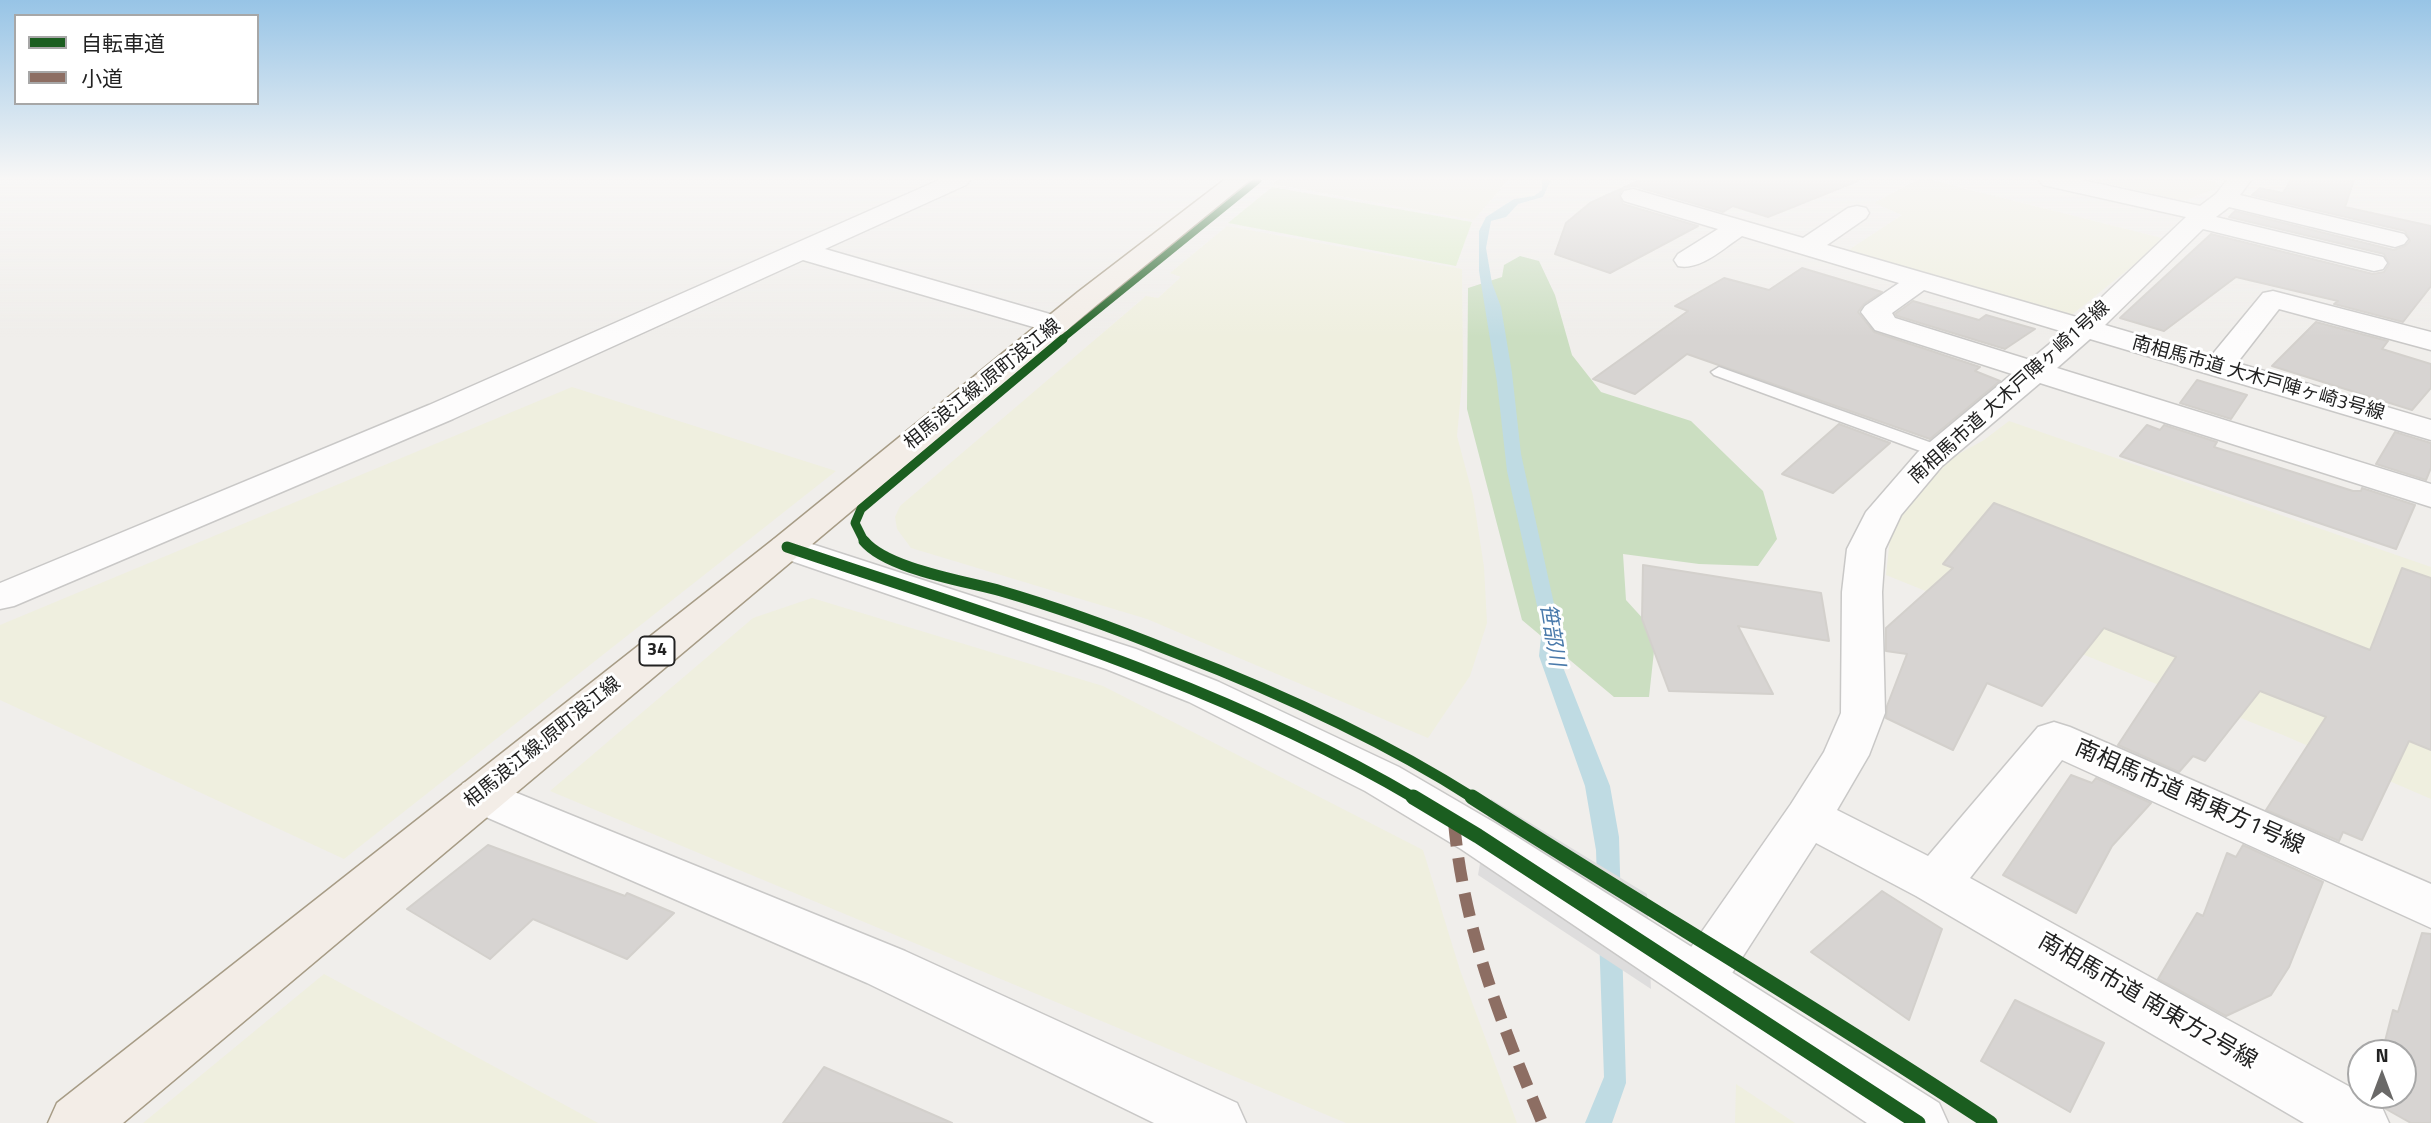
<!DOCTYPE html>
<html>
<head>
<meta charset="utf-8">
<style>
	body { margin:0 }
	#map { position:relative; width:2431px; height:1123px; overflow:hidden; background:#f0eeeb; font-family:"Titillium Web","Noto Sans JP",sans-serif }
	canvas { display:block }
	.legend { position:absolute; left:14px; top:14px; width:245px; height:91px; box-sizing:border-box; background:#fff; border:2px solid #a7a7a7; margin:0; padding:9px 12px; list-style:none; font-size:21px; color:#222 }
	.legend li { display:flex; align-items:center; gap:14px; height:35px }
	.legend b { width:35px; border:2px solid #a7a7a7 }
	.north { position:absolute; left:2347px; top:1039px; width:70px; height:70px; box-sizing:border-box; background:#fff; border:2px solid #a7a7a7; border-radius:50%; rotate:0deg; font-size:19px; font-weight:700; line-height:28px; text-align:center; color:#222 }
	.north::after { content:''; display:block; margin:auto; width:24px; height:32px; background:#6a6968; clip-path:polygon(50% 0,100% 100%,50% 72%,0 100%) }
</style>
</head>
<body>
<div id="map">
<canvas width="2431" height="1123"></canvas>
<ul class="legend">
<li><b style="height:9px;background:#1b5e20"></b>自転車道</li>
<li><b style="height:9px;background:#8d6e63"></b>小道</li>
</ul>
<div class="north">N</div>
</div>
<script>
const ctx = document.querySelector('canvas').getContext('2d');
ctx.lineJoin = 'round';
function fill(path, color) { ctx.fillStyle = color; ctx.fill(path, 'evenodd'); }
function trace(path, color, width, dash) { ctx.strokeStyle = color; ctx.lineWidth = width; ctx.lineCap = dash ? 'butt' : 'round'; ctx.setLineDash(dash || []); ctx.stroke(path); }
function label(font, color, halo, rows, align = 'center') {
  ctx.font = font + ' "Titillium Web","Noto Sans JP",sans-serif'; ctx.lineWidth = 6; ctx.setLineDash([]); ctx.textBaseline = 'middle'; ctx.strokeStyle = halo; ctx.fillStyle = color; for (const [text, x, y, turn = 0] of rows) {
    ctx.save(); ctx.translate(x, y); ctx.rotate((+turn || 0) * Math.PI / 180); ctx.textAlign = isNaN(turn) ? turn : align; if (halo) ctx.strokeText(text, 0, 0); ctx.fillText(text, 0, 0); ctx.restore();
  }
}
fill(new Path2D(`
	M 1278,180 L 1508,180 L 1474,220 L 1272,184 Z
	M 1917,180 L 1931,180 L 2166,239 L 2069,317 L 1847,251 L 1902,215 L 1874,203 Z
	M 2092,180 L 2204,180 L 2216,182 L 2220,187 L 2184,201 Z
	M 1227,226 L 1462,269 L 1463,371 L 1457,436 L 1473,496 L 1484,567 L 1487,623 L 1470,676 L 1428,738 L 1147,619 L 911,548 L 897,529 L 895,517 L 900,506 L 1146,296 L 1158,298 L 1181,277 L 1170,273 Z
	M 572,387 L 836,471 L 344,859 L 0,700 L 0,625 Z
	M 2009,421 L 2431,567 L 2431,799 L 2283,735 L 1886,575 L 1890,538 L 1907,504 L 1953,457 L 1984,440 Z
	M 812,598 L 1103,686 L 1423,850 L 1460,970 L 1517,1123 L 1346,1123 L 550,791 L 753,618 Z
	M 324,974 L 598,1123 L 143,1123 Z
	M 1736,1084 L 1795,1123 L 1735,1123 Z`), '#efefdf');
fill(new Path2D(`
	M 1272,187 L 1472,222 L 1456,266 L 1228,223 Z`), '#ddeccb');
fill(new Path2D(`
	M 1520,256 L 1539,261 L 1555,295 L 1572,355 L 1601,392 L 1691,421 L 1763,491 L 1777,539 L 1758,566 L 1699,564 L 1623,554 L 1626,600 L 1656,633 L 1649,697 L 1614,697 L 1522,620 L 1467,409 L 1468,288 L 1502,277 L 1504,265 Z`), '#cbdec1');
fill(new Path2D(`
	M 1542,180 L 1551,180 L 1543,197 L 1518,204 L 1506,217 L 1491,221 L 1486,248 L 1492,283 L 1501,307 L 1512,373 L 1521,454 L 1556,613 L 1559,657 L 1610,786 L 1619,837 L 1626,1083 L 1612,1123 L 1585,1123 L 1604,1077 L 1596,850 L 1585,786 L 1539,656 L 1542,628 L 1507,471 L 1497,382 L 1479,271 L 1479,231 L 1486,217 L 1514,199 L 1534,196 L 1542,190 Z`), '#bfdbe3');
fill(new Path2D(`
	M 1491,799 L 1647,894 L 1651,989 L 1478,875 Z`), '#dedddd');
const building = new Path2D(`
	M 1640,180 L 1857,180 L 1858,181 L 1768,217 L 1733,206 L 1723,212 L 1634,186 L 1623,188 L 1619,195 L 1623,204 L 1698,226 L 1610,273 L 1555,254 L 1566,223 L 1590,203 Z
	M 2291,180 L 2354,180 L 2345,207 L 2431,226 L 2431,286 L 2403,322 L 2334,304 L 2338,301 L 2236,277 L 2164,331 L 2120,318 L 2211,234 L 2373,274 L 2384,272 L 2389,264 L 2384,254 L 2229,217 L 2235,211 L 2394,250 L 2405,246 L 2410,241 L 2405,231 L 2252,195 L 2260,188 L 2283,193 Z
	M 1802,268 L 1882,292 L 1864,304 L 1858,312 L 1874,332 L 1980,367 L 1975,371 L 2000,381 L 1930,439 L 1687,354 L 1635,394 L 1593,379 L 1688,311 L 1675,306 L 1724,278 L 1769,290 Z
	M 1913,301 L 1979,320 L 1986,315 L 2035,329 L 2005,349 L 1897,316 L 1895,314 Z
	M 2316,322 L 2388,341 L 2382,349 L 2431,364 L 2431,388 L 2412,410 L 2272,366 Z
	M 2197,380 L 2247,395 L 2231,419 L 2180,403 Z
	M 1839,424 L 1890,443 L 1833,493 L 1782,474 Z
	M 2147,425 L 2160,430 L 2164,425 L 2217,442 L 2214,447 L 2353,491 L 2361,491 L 2362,488 L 2415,505 L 2396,549 L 2120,456 Z
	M 2395,432 L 2431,443 L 2431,468 L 2426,480 L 2376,464 Z
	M 1994,503 L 2370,650 L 2402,568 L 2431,578 L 2431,750 L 2409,741 L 2362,840 L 2343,832 L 2339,841 L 2266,810 L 2326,717 L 2260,691 L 2205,761 L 2193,756 L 2179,772 L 2118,745 L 2176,657 L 2104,628 L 2042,706 L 1987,683 L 1953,750 L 1886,718 L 1887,706 L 1907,654 L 1886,651 L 1886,628 L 1953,568 L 1943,564 Z
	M 1643,565 L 1821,593 L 1829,641 L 1738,626 L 1773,694 L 1669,691 L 1642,619 Z
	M 2071,775 L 2092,783 L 2096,778 L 2151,803 L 2112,846 L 2076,913 L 2003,875 Z
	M 488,845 L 625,896 L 627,893 L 674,913 L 627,959 L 533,919 L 490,959 L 407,909 Z
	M 2243,845 L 2323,882 L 2289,967 L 2271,995 L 2226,1016 L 2158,979 L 2197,913 L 2203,916 L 2227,853 L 2236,857 Z
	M 1882,891 L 1942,929 L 1909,1020 L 1811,952 Z
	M 2422,933 L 2431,934 L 2431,1123 L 2411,1123 L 2386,1109 L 2381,1101 L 2370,1096 L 2403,1095 L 2403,1053 L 2382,1053 L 2393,1010 L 2398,1012 Z
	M 2015,1000 L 2104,1043 L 2070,1112 L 1981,1061 Z
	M 824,1067 L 952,1123 L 783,1123 Z`);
fill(building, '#d7d4d2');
trace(building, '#d3d0cc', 2);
const service = new Path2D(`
	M 1719,367 L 1946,448 L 1949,452 L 1940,457 L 1934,456 L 1714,375 L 1711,372 Z`);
const minor = new Path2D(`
	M 939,180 L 970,180 L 966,185 L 825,249 L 1067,319 L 1072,325 L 1067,331 L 1057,334 L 1047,331 L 803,260 L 453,419 L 14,606 L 0,609 L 0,583 L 429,405 Z
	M 2039,180 L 2082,180 L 2200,206 L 2216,194 L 2227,180 L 2251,180 L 2240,195 L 2404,234 L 2408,239 L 2404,244 L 2395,247 L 2229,207 L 2216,217 L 2383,257 L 2387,263 L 2383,269 L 2374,271 L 2203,229 L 2105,325 L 2211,356 L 2263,293 L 2273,291 L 2431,332 L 2431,350 L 2279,309 L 2237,363 L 2431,420 L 2431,440 L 2090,339 L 2057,368 L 2431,484 L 2431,507 L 2040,383 L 1942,466 L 1901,515 L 1885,549 L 1882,592 L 1885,713 L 1869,755 L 1837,810 L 1928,856 L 2038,727 L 2054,722 L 2070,727 L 2431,884 L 2431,928 L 2062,760 L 1970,878 L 2361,1093 L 2361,1095 L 2380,1103 L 2389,1123 L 2304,1123 L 1916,896 L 1816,843 L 1718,995 L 1699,1002 L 1680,995 L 1672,979 L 1680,963 L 1791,804 L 1824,752 L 1841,713 L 1842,592 L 1847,549 L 1866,512 L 1918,452 L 2012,374 L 1875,330 L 1861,312 L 1865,306 L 1899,283 L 1742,236 C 1724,248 1700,271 1678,266 L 1674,260 L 1678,254 L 1718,229 L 1624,201 L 1621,196 L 1624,191 L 1633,189 L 1803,238 L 1848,208 L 1857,206 L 1866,208 L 1869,213 L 1866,218 L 1827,245 L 2080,318 L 2186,217 L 2043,185 ZM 1924,290 L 2064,332 L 2030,360 L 1895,318 L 1892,313 Z
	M 480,778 L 905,951 L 1237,1103 L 1246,1123 L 1154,1123 L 867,983 L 463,807 L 456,795 L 463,783 Z`);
const tertiary = new Path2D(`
	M 787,536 L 1136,649 L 1219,682 L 1399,767 L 1495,823 L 1939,1103 L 1948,1123 L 1867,1123 L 1461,849 L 1365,791 L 1189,702 L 1106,669 L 774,555 L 768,547 L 774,539 Z`);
const primary = new Path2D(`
	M 1224,180 L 1250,180 L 1098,304 L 123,1123 L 48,1123 L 57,1103 L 774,539 L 1078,292 Z`);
trace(service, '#c9c8c7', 3);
trace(minor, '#c9c8c7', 3);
trace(tertiary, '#c9c8c7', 3);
trace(primary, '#a79c86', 3);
fill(service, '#fdfcfc');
fill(minor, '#fdfcfc');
fill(tertiary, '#fdfcfc');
fill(primary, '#f3ede7');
trace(new Path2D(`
	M 1454,822 C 1464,931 1501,1022 1542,1122`), '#8d6e63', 12, [24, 12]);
trace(new Path2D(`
	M 1061,340 L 1258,180`), '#1b5e20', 7);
trace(new Path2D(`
	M 865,543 L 855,523 L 861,509 L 1063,339`), '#1b5e20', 9);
trace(new Path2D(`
	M 864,541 C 887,569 965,581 1001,591 C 1060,608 1119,630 1176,653 C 1280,693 1381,739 1475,799
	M 787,547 C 1001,619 1220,683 1416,799`), '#1b5e20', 11);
trace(new Path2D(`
	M 1413,797 L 1478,836 L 1918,1123
	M 1472,797 C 1644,907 1820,1010 1990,1123`), '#1b5e20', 15);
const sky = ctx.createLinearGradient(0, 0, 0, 337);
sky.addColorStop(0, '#97c4e6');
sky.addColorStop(0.53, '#f8f7f6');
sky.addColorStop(1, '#f8f7f600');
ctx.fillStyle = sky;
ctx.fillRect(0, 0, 2431, 337);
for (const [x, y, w] of [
	[657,651,35]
]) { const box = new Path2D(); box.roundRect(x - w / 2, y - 14.5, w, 29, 5); ctx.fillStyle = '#fff'; ctx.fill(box); trace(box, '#222', 2); }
label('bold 18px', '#222', null, [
	["34",657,651]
]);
label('19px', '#222', '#fff', [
	["南相馬市道 大木戸陣ヶ崎3号線",2258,379,16],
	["相馬浪江線;原町浪江線",983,385,-39],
	["南相馬市道 大木戸陣ヶ崎1号線",2010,393,-42],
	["相馬浪江線;原町浪江線",543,743,-39]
]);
label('italic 21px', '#4a7aab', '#fff', [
	["笹部川",1551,635,81]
]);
label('23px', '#222', '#fff', [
	["南相馬市道 南東方1号線",2189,798,24],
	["南相馬市道 南東方2号線",2147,1002,30]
]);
</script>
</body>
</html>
